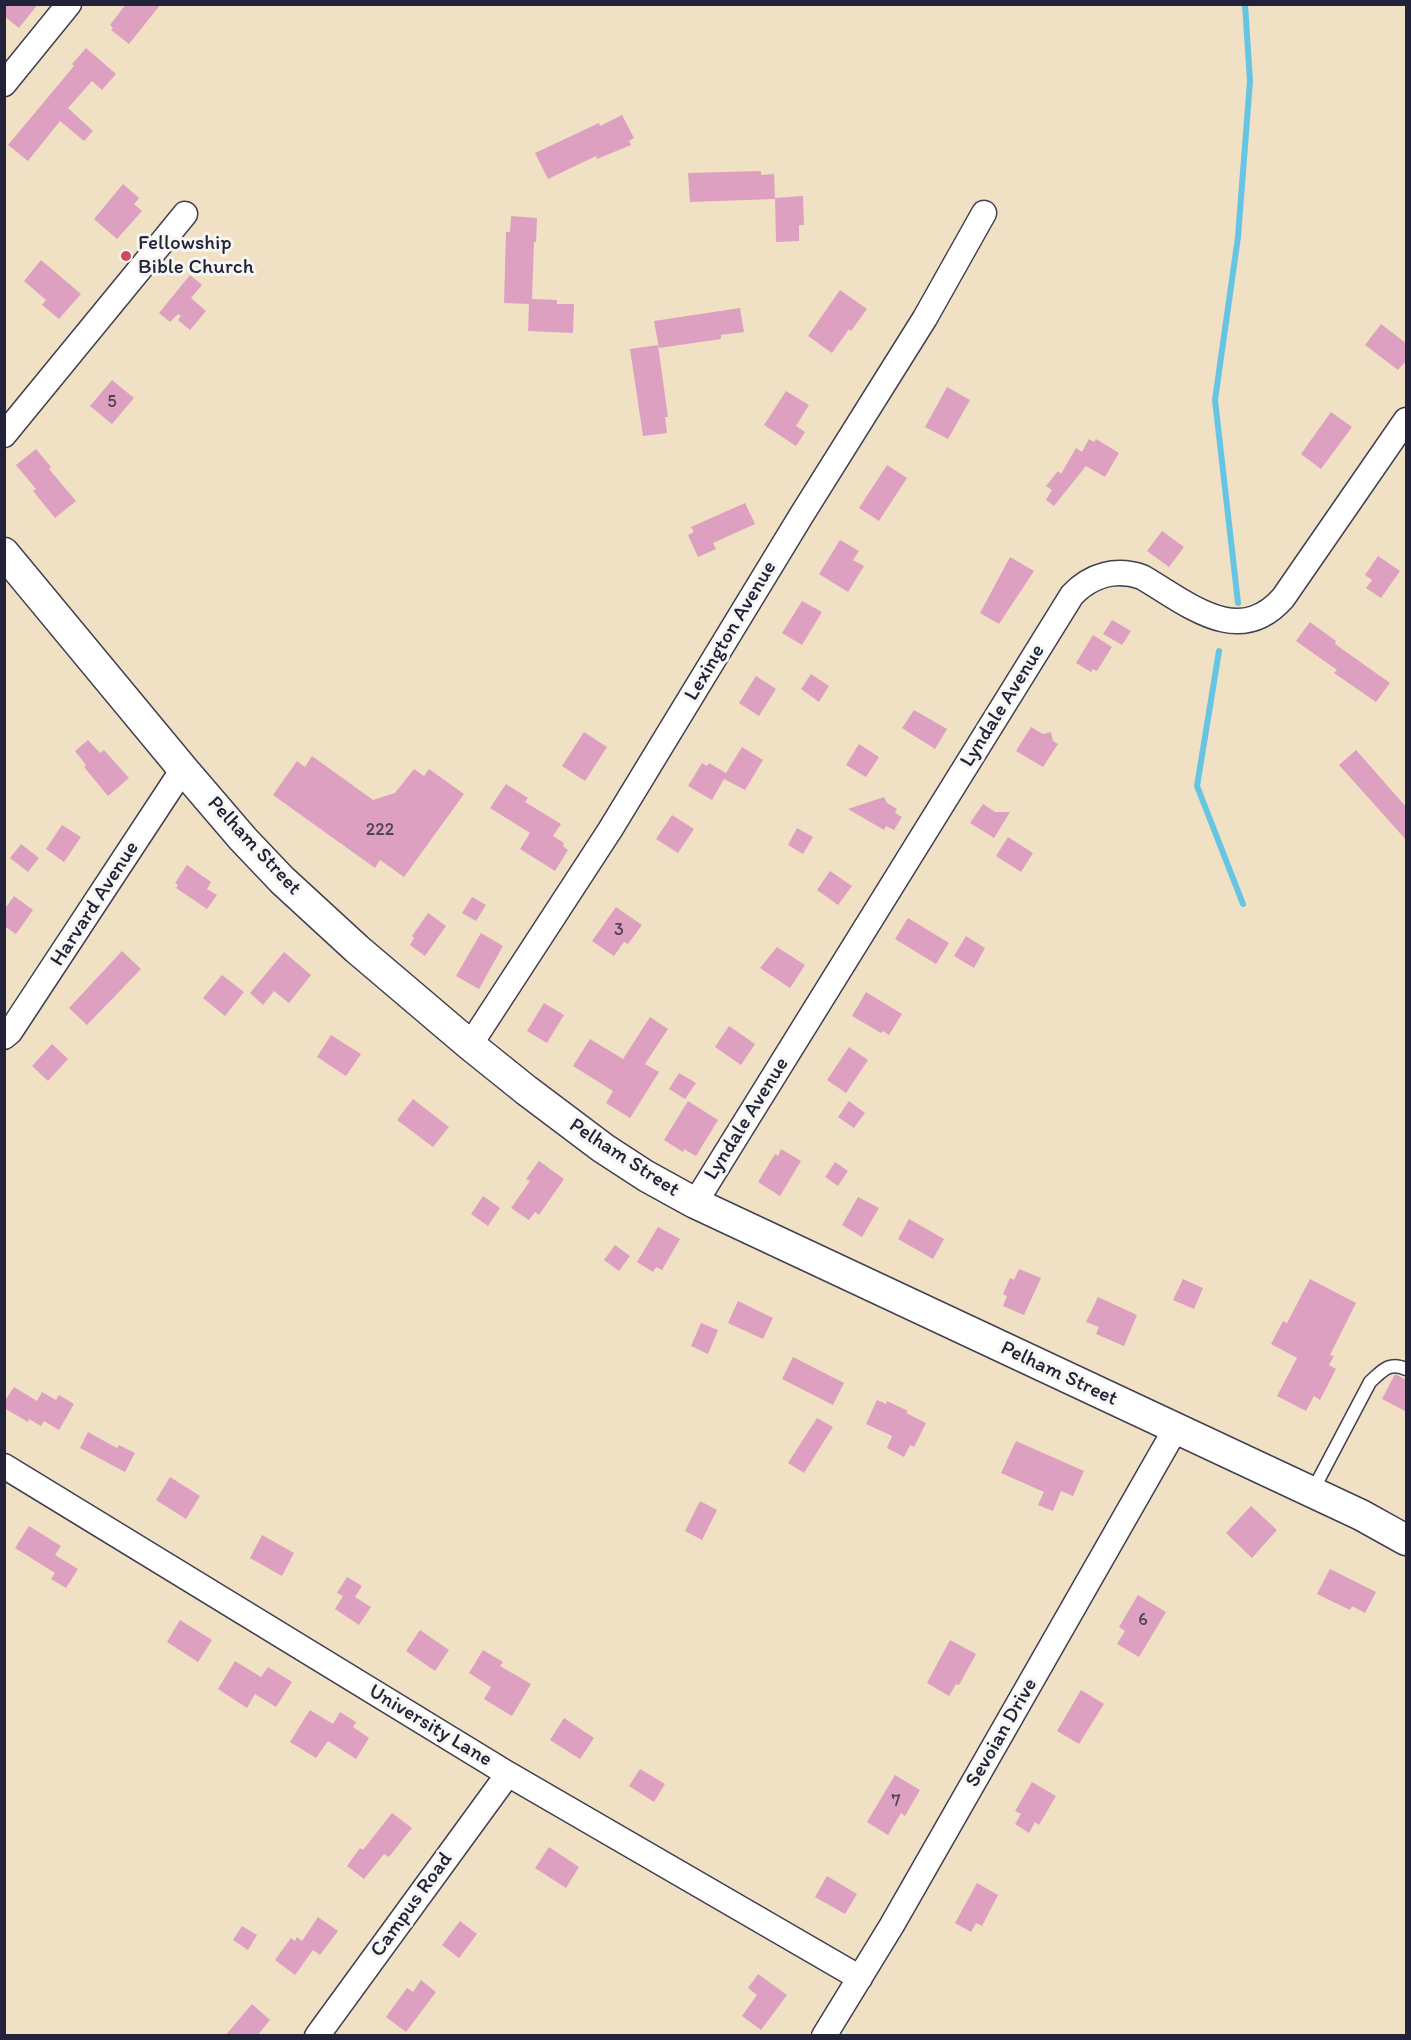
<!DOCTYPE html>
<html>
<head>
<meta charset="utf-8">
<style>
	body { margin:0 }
	#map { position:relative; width:1411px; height:2040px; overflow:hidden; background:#f0e1c5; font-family:Itim,sans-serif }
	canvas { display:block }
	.frame { position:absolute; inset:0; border:6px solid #22223b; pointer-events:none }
</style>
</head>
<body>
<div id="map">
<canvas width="1411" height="2040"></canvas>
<div class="frame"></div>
</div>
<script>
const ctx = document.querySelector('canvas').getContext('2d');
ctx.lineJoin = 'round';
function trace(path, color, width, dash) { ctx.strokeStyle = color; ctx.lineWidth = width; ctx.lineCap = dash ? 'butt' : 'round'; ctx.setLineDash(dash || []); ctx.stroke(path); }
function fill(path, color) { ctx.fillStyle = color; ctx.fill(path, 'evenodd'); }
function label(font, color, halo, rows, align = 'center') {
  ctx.font = font + ' Itim,sans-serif'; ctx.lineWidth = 6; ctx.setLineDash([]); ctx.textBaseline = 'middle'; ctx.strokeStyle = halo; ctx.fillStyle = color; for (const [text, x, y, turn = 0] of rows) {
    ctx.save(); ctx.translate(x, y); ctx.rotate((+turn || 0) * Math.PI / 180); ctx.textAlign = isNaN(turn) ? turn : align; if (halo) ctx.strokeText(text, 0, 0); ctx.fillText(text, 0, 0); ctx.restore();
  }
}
trace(new Path2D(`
	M 1238,603 L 1215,400 L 1238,237 L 1250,81 L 1245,4
	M 1219,651 L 1197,786 L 1243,904`), '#65c5e3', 6);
fill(new Path2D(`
	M 4,4 L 38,4 L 19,28 L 4,16 Z
	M 126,4 L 161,4 L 129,44 L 111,30 L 113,28 L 110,25 Z
	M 86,48 L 116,74 L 102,90 L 92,81 L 68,108 L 93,131 L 84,141 L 60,121 L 28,161 L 8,145 L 74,66 L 72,64 Z
	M 622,115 L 634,138 L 629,141 L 631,145 L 597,159 L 596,156 L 548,179 L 535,153 L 599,123 L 600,126 Z
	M 761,171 L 761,175 L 774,174 L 775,198 L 803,196 L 804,225 L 799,225 L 799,241 L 776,242 L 775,199 L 690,202 L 688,173 Z
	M 123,184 L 139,198 L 134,204 L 142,211 L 117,239 L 94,219 Z
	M 511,216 L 537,218 L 536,242 L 534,242 L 532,299 L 557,300 L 557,304 L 574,304 L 573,333 L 528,331 L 529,304 L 504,303 L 506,232 L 510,232 Z
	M 41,260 L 81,294 L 59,319 L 42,305 L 46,300 L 24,281 Z
	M 190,275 L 202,285 L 191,298 L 206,311 L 190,330 L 178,320 L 181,316 L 178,314 L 170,322 L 159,313 Z
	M 840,290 L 867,309 L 851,331 L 849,329 L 832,353 L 808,336 Z
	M 740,308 L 744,332 L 721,335 L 721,339 L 659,348 L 654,321 Z
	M 1381,324 L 1407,344 L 1407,360 L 1398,370 L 1365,345 Z
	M 658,345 L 668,417 L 665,417 L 667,433 L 643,436 L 630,349 Z
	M 112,380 L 134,398 L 112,424 L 90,406 Z
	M 947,387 L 970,400 L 948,439 L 925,427 Z
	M 786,391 L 809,405 L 796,426 L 805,432 L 796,446 L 764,425 Z
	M 1331,412 L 1352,427 L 1321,469 L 1301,454 Z
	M 1089,439 L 1094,442 L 1096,439 L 1119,453 L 1105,477 L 1086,466 L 1054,506 L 1046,500 L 1052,490 L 1046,486 L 1058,471 L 1061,474 L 1076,448 L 1082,452 Z
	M 36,449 L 51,467 L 49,469 L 76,501 L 55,518 L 33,491 L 36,489 L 16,465 Z
	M 887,465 L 907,478 L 879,521 L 859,508 Z
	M 745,503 L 755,524 L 713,543 L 716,549 L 698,557 L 688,535 L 694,532 L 691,527 Z
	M 1162,531 L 1184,547 L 1169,567 L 1147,551 Z
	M 840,540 L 859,551 L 853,560 L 864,566 L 848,592 L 819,574 Z
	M 1378,556 L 1400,571 L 1381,598 L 1366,588 L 1372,580 L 1365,575 Z
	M 1010,557 L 1034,571 L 999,624 L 980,613 Z
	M 802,601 L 822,612 L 802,645 L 782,633 Z
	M 1112,620 L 1131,631 L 1122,645 L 1103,634 Z
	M 1310,622 L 1336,641 L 1335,644 L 1390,683 L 1376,702 L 1334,673 L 1337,670 L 1296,641 Z
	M 1093,635 L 1112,647 L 1097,671 L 1093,669 L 1091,672 L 1076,663 Z
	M 811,674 L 829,686 L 819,702 L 801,689 Z
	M 756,676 L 776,689 L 759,716 L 739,703 Z
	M 914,710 L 947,729 L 935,749 L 902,728 Z
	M 1031,727 L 1043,734 L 1051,732 L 1053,741 L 1058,744 L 1043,767 L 1016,751 Z
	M 584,732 L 607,747 L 585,781 L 562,766 Z
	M 88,740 L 100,753 L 104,750 L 129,778 L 108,796 L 84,767 L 86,765 L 75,751 Z
	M 859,744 L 879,757 L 866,777 L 846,765 Z
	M 742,747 L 763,760 L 745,790 L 724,779 L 712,800 L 688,786 L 702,763 L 707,766 L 709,763 L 726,773 Z
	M 1356,750 L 1407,808 L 1407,841 L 1339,765 Z
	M 312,756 L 373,800 L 395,793 L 414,769 L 424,776 L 429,769 L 464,794 L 404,877 L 380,860 L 375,868 L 273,795 L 297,761 L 305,767 Z
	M 506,784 L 528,798 L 525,802 L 561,824 L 553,836 L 564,843 L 563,846 L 568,850 L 555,871 L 520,849 L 530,833 L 490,808 Z
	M 884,797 L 887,803 L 897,809 L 895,813 L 902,817 L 894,830 L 886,826 L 884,830 L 848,809 Z
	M 983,804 L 995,812 L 1010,812 L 994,838 L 970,823 Z
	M 672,815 L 694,829 L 678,853 L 656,839 Z
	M 62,825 L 81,837 L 64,862 L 46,849 Z
	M 797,828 L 813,837 L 803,854 L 788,845 Z
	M 1008,837 L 1033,853 L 1021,872 L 996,856 Z
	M 21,844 L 39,858 L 28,872 L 10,858 Z
	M 187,865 L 211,882 L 207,889 L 217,895 L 207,909 L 176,888 L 178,885 L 175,883 Z
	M 830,871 L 852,886 L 838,905 L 817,890 Z
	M 14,896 L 33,910 L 16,934 L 4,926 L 4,910 Z
	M 472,897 L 486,905 L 476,921 L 462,913 Z
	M 616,907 L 642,925 L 628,944 L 624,942 L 614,956 L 592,941 Z
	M 428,913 L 446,926 L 425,956 L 410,945 L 414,938 L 412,936 Z
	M 908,918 L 949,943 L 936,964 L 895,939 Z
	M 481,933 L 503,946 L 479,989 L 456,976 Z
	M 966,936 L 985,948 L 974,968 L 954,956 Z
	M 777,947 L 805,965 L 790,988 L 760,968 Z
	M 122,951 L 141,969 L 87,1025 L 69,1008 Z
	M 284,952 L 311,975 L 289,1003 L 274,991 L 263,1005 L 250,993 Z
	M 222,975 L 244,992 L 225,1016 L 203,998 Z
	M 866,992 L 902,1014 L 889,1035 L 883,1031 L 881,1033 L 852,1016 Z
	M 544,1003 L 564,1015 L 547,1043 L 527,1031 Z
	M 650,1017 L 668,1029 L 645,1064 L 659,1072 L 630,1118 L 606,1103 L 613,1091 L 573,1066 L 590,1039 L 623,1059 Z
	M 729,1026 L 755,1044 L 741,1065 L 715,1047 Z
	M 331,1035 L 361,1054 L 346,1076 L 317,1057 Z
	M 52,1044 L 68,1059 L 48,1081 L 32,1066 Z
	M 849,1047 L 868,1060 L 846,1093 L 827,1080 Z
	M 679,1073 L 696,1083 L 685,1099 L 669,1089 Z
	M 413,1099 L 449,1127 L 433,1147 L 397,1120 Z
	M 688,1101 L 718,1120 L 696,1156 L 684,1149 L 683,1152 L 664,1140 Z
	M 849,1101 L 865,1113 L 854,1128 L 838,1117 Z
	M 781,1149 L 801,1161 L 780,1196 L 758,1182 L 775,1154 L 778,1156 Z
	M 539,1161 L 564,1179 L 539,1215 L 535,1212 L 529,1220 L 511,1208 L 530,1181 L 526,1179 Z
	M 835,1162 L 848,1171 L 838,1186 L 825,1177 Z
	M 483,1196 L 500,1208 L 488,1226 L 471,1214 Z
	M 858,1197 L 879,1208 L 862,1237 L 842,1225 Z
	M 909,1219 L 944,1239 L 933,1259 L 898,1239 Z
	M 658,1227 L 680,1239 L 662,1270 L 656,1267 L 653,1272 L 637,1262 Z
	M 615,1245 L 630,1256 L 619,1271 L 604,1260 Z
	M 1019,1269 L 1041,1278 L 1024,1315 L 1003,1306 L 1007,1296 L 1003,1294 L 1010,1278 L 1014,1280 Z
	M 1183,1279 L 1203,1288 L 1194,1309 L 1173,1300 Z
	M 1310,1279 L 1356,1303 L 1330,1355 L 1334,1356 L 1329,1365 L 1336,1369 L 1320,1400 L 1314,1396 L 1306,1411 L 1277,1396 L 1297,1358 L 1271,1344 L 1283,1321 L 1287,1323 Z
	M 1098,1297 L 1137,1315 L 1124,1346 L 1096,1334 L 1099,1327 L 1086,1322 Z
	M 738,1301 L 773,1318 L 763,1339 L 728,1323 Z
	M 701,1323 L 718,1330 L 708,1354 L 691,1346 Z
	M 793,1357 L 844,1383 L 833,1405 L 782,1379 Z
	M 1395,1374 L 1407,1380 L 1407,1412 L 1382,1399 Z
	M 14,1387 L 37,1401 L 42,1392 L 56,1400 L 59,1395 L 74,1404 L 59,1430 L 44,1421 L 41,1426 L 29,1419 L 28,1422 L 4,1408 L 4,1402 Z
	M 877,1400 L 886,1404 L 887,1401 L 908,1411 L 906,1413 L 926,1423 L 914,1447 L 910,1445 L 904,1457 L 887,1448 L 892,1436 L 866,1424 Z
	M 817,1418 L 833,1427 L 804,1473 L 788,1463 Z
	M 88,1432 L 117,1448 L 119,1445 L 135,1453 L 125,1472 L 80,1448 Z
	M 1016,1441 L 1084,1471 L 1073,1496 L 1061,1491 L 1053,1511 L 1038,1505 L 1044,1492 L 1001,1473 Z
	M 170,1477 L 200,1496 L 186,1519 L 156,1500 Z
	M 700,1501 L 717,1510 L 702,1540 L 685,1531 Z
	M 1251,1506 L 1277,1530 L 1252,1558 L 1226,1533 Z
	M 29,1526 L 61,1546 L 55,1555 L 78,1569 L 66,1588 L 51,1579 L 55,1573 L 15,1548 Z
	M 262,1535 L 294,1553 L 282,1576 L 250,1558 Z
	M 1330,1569 L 1376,1592 L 1365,1613 L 1352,1606 L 1350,1610 L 1317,1594 Z
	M 347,1577 L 362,1586 L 355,1597 L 371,1607 L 359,1625 L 335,1609 L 343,1596 L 337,1593 Z
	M 1138,1595 L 1166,1612 L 1139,1657 L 1117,1644 L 1125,1631 L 1119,1627 Z
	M 180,1620 L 212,1640 L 198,1662 L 167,1642 Z
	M 420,1630 L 449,1650 L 435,1671 L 406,1651 Z
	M 950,1640 L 976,1654 L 959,1685 L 956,1684 L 949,1696 L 927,1683 Z
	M 483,1650 L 503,1662 L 500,1666 L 531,1684 L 512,1716 L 484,1699 L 491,1687 L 469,1673 Z
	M 235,1661 L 261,1677 L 268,1667 L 292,1682 L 276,1707 L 255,1694 L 247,1708 L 218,1689 Z
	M 1081,1690 L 1104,1704 L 1079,1744 L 1057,1731 Z
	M 310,1710 L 333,1724 L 340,1712 L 356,1722 L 353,1727 L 369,1738 L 356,1759 L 328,1741 L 316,1758 L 290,1742 Z
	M 564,1718 L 594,1738 L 580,1759 L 550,1740 Z
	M 640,1769 L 665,1784 L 654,1802 L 629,1786 Z
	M 895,1775 L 920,1790 L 905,1816 L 901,1813 L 888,1835 L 867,1822 Z
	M 1032,1782 L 1056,1796 L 1039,1825 L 1035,1822 L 1029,1833 L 1015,1824 L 1021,1814 L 1015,1811 Z
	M 392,1813 L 412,1828 L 389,1857 L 384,1854 L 364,1879 L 347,1866 L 360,1848 L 363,1850 Z
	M 549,1847 L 579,1867 L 566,1888 L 535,1868 Z
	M 827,1876 L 857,1894 L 845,1914 L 815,1897 Z
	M 977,1883 L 998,1895 L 982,1926 L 976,1923 L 971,1932 L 955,1923 Z
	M 318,1917 L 338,1931 L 320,1955 L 313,1950 L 295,1975 L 275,1960 L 291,1938 L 295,1941 L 297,1937 L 302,1941 Z
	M 460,1921 L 477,1934 L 459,1958 L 442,1945 Z
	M 242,1926 L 257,1935 L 248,1950 L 233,1940 Z
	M 758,1974 L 787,1995 L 761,2030 L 742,2016 L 757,1995 L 748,1988 Z
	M 421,1980 L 436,1992 L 406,2032 L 386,2017 L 407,1988 L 413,1992 Z
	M 252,2004 L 270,2020 L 257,2036 L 225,2036 Z`), '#dda0c0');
const service = new Path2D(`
	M 1312,1492 L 1370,1382 C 1382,1371 1389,1361 1406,1369`);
const minor = new Path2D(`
	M 4,84 L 69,4
	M 4,435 L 185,214
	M 4,1037 L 10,1032 L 183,769
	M 470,1045 L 610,830 L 801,516 L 925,318 L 984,213
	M 695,1203 L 1072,595 C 1091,575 1116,568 1142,577 C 1187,603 1238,649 1283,598 L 1406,420
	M 4,1466 L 508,1774 L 860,1978
	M 317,2036 L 508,1774
	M 824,2036 L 892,1925 L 1176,1428`);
const tertiary = new Path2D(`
	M 4,553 L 183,769 L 243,839 L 282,880 L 357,949 L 470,1045 L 526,1090 L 603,1148 L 646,1176 L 695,1203 L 1361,1515 L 1406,1540`);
trace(service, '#413f50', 15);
trace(minor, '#413f50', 27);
trace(tertiary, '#413f50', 33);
trace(service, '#fff', 12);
trace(minor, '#fff', 24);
trace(tertiary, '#fff', 30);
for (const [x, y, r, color] of [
	[126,256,6,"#d1495b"]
]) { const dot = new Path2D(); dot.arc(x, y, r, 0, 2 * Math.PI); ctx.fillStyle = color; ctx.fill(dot); trace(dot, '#f6f6f2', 2); }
label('18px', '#51425c', null, [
	["5",112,402],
	["222",380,830],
	["3",619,930],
	["6",1143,1620],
	["7",896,1801]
]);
label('21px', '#22223b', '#f6f6f2', [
	["Fellowship",138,244],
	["Bible Church",138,268]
], 'left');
label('21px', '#22223b', '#f6f6f2', [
	["Lexington Avenue",731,631,-59],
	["Lyndale Avenue",1003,706,-58],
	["Pelham Street",254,846,47],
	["Harvard Avenue",95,904,-57],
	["Lyndale Avenue",747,1119,-58],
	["Pelham Street",624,1158,33],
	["Pelham Street",1059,1374,25],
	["University Lane",430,1726,31],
	["Sevoian Drive",1002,1733,-60],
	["Campus Road",412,1905,-54]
]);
</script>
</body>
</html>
